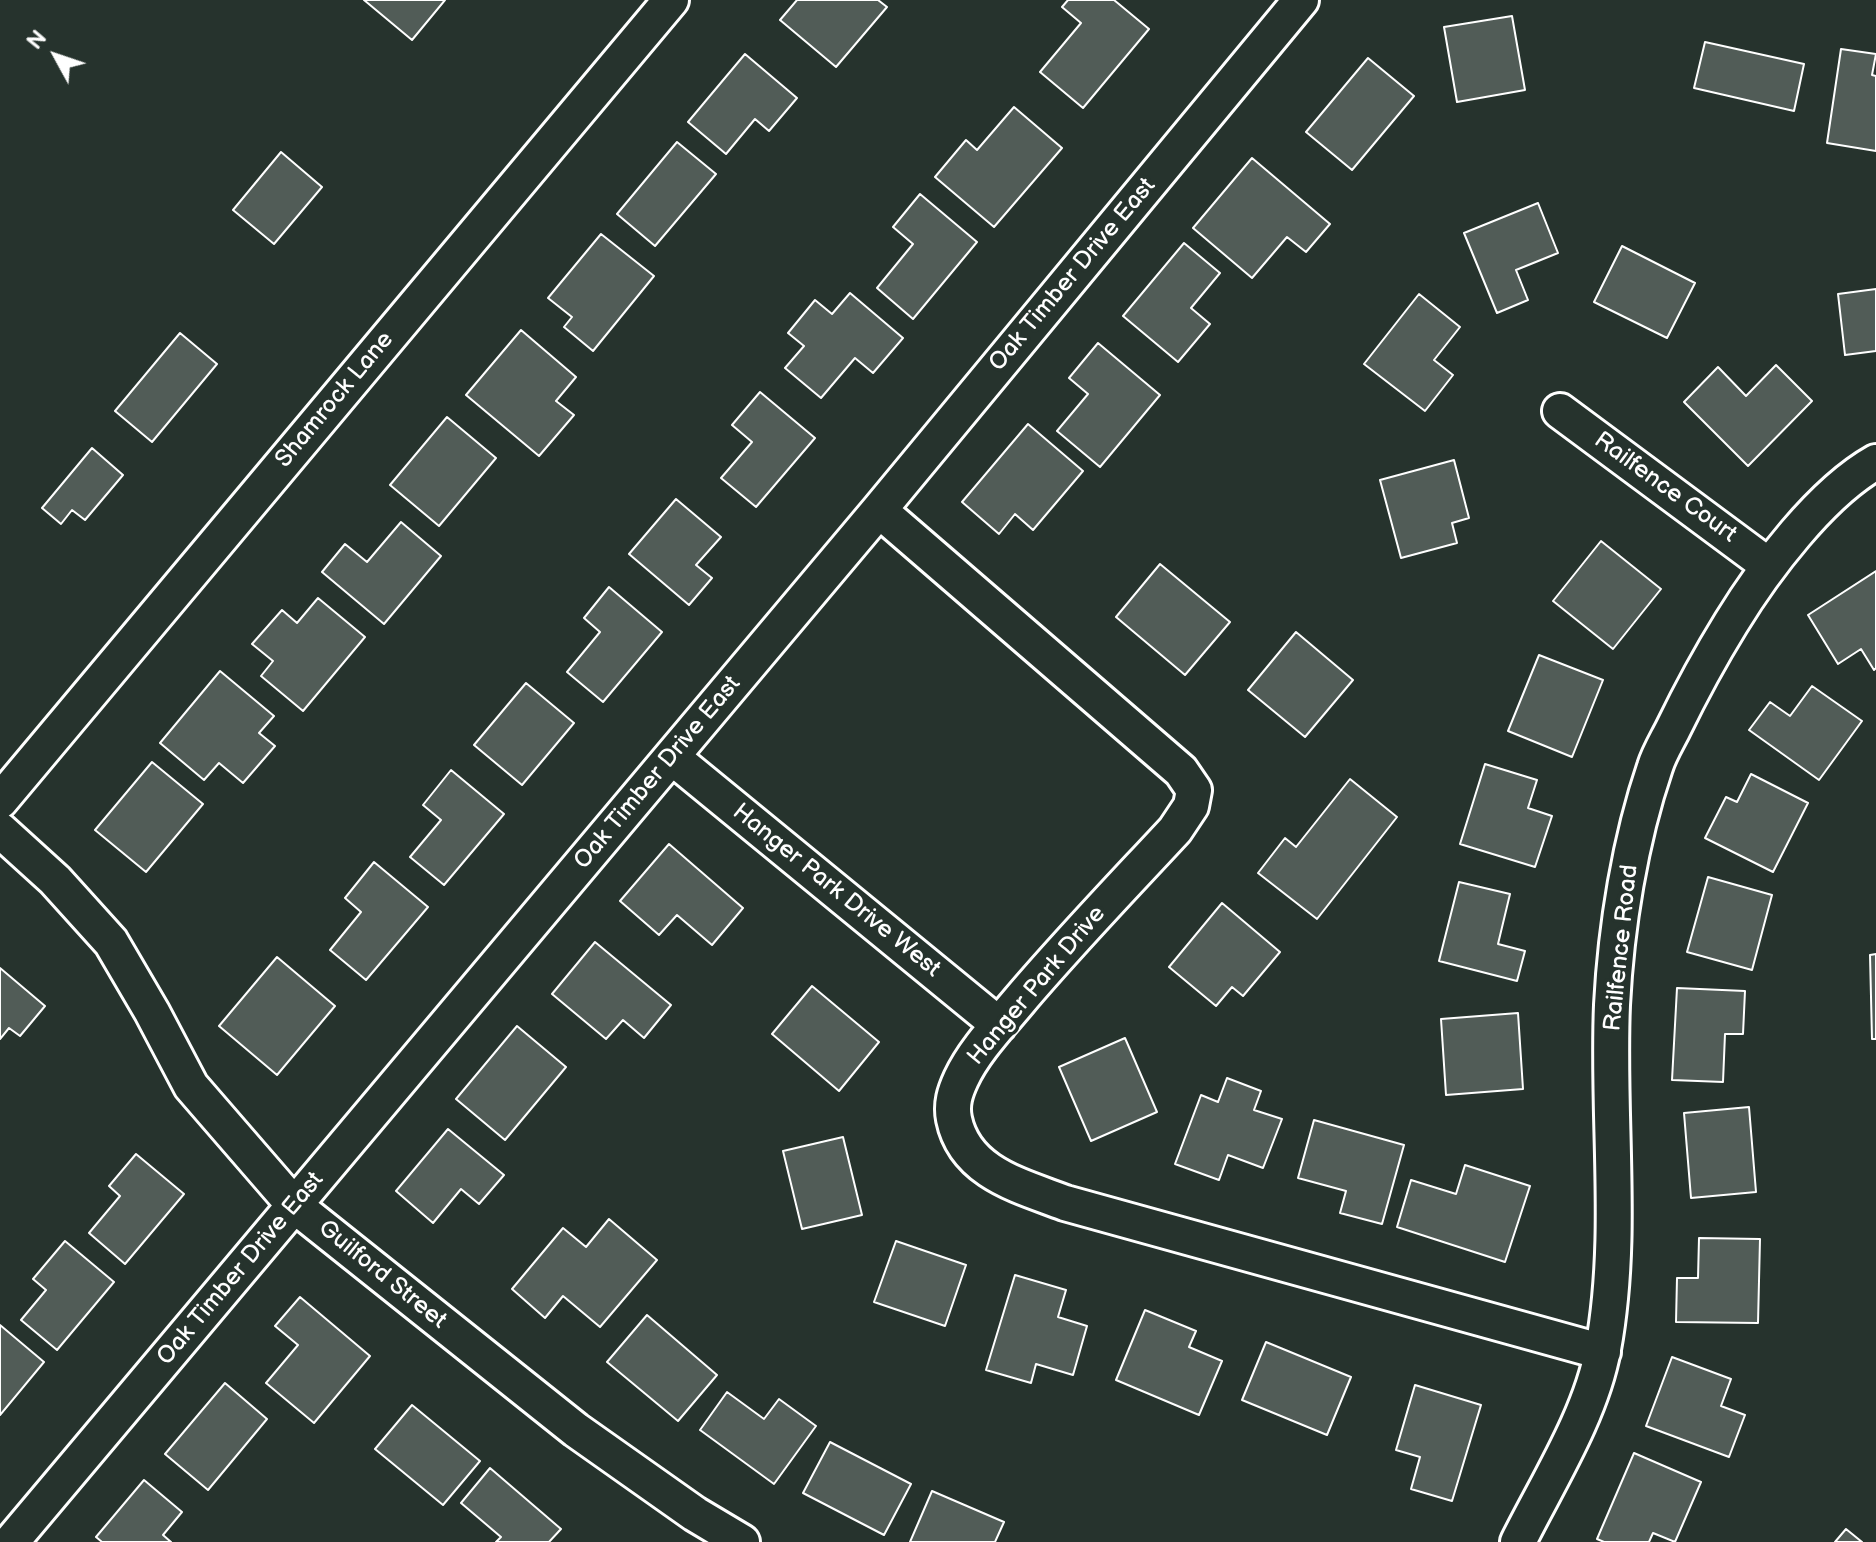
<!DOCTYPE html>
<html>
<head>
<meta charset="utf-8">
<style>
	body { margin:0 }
	#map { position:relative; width:1876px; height:1542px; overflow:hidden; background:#26332d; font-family:"Balsamiq Sans",sans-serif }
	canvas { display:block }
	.north { position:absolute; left:16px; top:16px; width:80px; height:80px; -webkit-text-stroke:6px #26332d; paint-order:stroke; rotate:310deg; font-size:22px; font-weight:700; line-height:32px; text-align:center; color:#fff }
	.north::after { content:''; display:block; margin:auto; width:28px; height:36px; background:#fff; clip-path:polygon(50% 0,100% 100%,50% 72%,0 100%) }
</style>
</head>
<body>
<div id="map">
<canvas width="1876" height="1542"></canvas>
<div class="north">N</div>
</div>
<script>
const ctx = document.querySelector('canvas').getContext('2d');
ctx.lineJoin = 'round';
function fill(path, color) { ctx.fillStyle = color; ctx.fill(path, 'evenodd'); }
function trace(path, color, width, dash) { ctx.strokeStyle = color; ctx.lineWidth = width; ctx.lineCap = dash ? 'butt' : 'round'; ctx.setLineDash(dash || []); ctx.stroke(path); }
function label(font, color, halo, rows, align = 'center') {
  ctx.font = font + ' "Balsamiq Sans",sans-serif'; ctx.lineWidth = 7; ctx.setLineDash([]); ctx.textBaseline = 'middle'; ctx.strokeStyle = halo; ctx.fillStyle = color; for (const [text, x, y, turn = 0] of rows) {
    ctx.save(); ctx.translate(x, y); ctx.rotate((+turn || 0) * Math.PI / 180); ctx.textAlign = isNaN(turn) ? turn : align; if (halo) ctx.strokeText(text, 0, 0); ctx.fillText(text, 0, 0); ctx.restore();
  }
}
const building = new Path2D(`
	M 364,0 L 445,0 L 412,40 Z
	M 797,0 L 878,0 L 887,7 L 836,67 L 780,20 Z
	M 1068,0 L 1114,0 L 1149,29 L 1083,108 L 1040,72 L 1081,23 L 1062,7 Z
	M 1512,16 L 1525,90 L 1457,102 L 1444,27 Z
	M 1705,42 L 1804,64 L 1794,111 L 1694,88 Z
	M 1841,49 L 1876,54 L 1872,75 L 1876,76 L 1876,151 L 1827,143 Z
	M 745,54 L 797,98 L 769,131 L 755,119 L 726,154 L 688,122 Z
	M 1368,58 L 1414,96 L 1352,170 L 1306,132 Z
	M 1014,107 L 1062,148 L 994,227 L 935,177 L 966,140 L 977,150 Z
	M 677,142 L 716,174 L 655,246 L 617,214 Z
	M 281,152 L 322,187 L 274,244 L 233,210 Z
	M 1252,158 L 1330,224 L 1306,252 L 1287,237 L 1252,278 L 1193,228 Z
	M 920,194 L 977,242 L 913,319 L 877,288 L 913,244 L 893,227 Z
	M 1538,203 L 1558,253 L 1516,270 L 1528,300 L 1497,313 L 1464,233 Z
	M 601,234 L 654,276 L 593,351 L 564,327 L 572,317 L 548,298 Z
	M 1184,243 L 1220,273 L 1191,308 L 1210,324 L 1178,362 L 1123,316 Z
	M 1622,246 L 1695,283 L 1667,338 L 1594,302 Z
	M 1876,289 L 1876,351 L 1845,355 L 1838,294 Z
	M 850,293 L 903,338 L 873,373 L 855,358 L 821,398 L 785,368 L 804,346 L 788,333 L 815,300 L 832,314 Z
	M 1419,294 L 1460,327 L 1434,360 L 1453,375 L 1425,411 L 1364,364 Z
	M 521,330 L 576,377 L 556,401 L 574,415 L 539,456 L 466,395 Z
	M 180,333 L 217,364 L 152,442 L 115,411 Z
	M 1098,343 L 1160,395 L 1100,467 L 1057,431 L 1088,394 L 1069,378 Z
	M 1776,365 L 1812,401 L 1748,466 L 1684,402 L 1718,367 L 1746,396 Z
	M 760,392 L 815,438 L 756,507 L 721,478 L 752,442 L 732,425 Z
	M 447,417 L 496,458 L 439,526 L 390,485 Z
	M 1028,424 L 1083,471 L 1033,530 L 1015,514 L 999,534 L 962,502 Z
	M 92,448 L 123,475 L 85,520 L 72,510 L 61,524 L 42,508 Z
	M 1454,460 L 1469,518 L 1452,523 L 1457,543 L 1401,558 L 1380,480 Z
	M 676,499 L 721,537 L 696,565 L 712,578 L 689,605 L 629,554 Z
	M 401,522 L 441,556 L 384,624 L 322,572 L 345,544 L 367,562 Z
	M 1601,541 L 1661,589 L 1613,649 L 1553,601 Z
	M 1160,564 L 1230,622 L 1185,675 L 1116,617 Z
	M 1876,571 L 1876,668 L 1874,670 L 1861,649 L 1838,664 L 1808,615 Z
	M 609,587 L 662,632 L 603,702 L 567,672 L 600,632 L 584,618 Z
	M 318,598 L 365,637 L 303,711 L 261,676 L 273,661 L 252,644 L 282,610 L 297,623 Z
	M 1296,632 L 1353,680 L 1305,737 L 1248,690 Z
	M 1539,655 L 1603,680 L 1572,757 L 1508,731 Z
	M 220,671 L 274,716 L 259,733 L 275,746 L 243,783 L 219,763 L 204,780 L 160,743 Z
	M 526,683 L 574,723 L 522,785 L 474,745 Z
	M 1812,686 L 1862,721 L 1819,780 L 1749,730 L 1770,702 L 1790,716 Z
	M 152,762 L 203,804 L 146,872 L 95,830 Z
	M 1485,764 L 1537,780 L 1528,808 L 1552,816 L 1535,867 L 1460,844 Z
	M 451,770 L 504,814 L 444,885 L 410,857 L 441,820 L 423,805 Z
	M 1751,774 L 1808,803 L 1773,872 L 1705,838 L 1726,797 L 1737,802 Z
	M 1350,779 L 1397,817 L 1317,919 L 1258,873 L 1285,838 L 1296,847 Z
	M 669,844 L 743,908 L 712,945 L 677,915 L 659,935 L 620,901 Z
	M 374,862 L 428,907 L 366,980 L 330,950 L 361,912 L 345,898 Z
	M 1708,877 L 1772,895 L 1752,970 L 1687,952 Z
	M 1459,882 L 1510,894 L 1498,944 L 1525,951 L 1517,981 L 1439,961 Z
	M 1222,903 L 1280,952 L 1243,996 L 1232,987 L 1216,1006 L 1169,967 Z
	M 595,942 L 671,1005 L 644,1038 L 623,1020 L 606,1039 L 552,994 Z
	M 1876,954 L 1876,1039 L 1872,1039 L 1870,955 Z
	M 277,957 L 335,1006 L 277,1075 L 219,1026 Z
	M 0,968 L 45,1006 L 20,1036 L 9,1028 L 0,1039 Z
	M 812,986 L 879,1042 L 839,1091 L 772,1034 Z
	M 1677,988 L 1745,991 L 1743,1034 L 1725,1034 L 1723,1082 L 1672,1080 Z
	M 1518,1013 L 1523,1089 L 1446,1095 L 1441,1019 Z
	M 517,1026 L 566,1067 L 505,1140 L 456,1099 Z
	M 1125,1038 L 1157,1112 L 1091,1141 L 1059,1067 Z
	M 1227,1078 L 1261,1091 L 1254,1110 L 1282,1119 L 1263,1168 L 1228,1155 L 1219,1180 L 1175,1164 L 1201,1095 L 1218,1102 Z
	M 1749,1107 L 1756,1192 L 1691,1198 L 1684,1113 Z
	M 1314,1120 L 1404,1145 L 1382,1224 L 1340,1213 L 1346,1191 L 1298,1178 Z
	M 448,1129 L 504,1175 L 479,1204 L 461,1189 L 433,1223 L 396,1191 Z
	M 843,1137 L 862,1215 L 802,1229 L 783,1151 Z
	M 136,1154 L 184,1194 L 125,1264 L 89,1233 L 120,1196 L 109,1186 Z
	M 1465,1165 L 1530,1186 L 1505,1262 L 1397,1227 L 1411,1180 L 1456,1194 Z
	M 609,1219 L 657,1260 L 600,1327 L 563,1296 L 545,1318 L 512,1289 L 563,1228 L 586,1247 Z
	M 1699,1238 L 1760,1239 L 1758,1323 L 1676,1322 L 1677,1278 L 1698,1278 Z
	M 65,1241 L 114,1282 L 57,1350 L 21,1320 L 46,1290 L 33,1279 Z
	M 896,1241 L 966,1265 L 945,1326 L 874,1302 Z
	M 1015,1275 L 1066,1290 L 1058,1317 L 1087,1326 L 1073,1375 L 1036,1364 L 1031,1383 L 986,1370 Z
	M 300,1297 L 370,1356 L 314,1423 L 266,1383 L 298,1345 L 275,1326 Z
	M 1145,1310 L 1196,1331 L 1189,1347 L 1222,1361 L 1199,1415 L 1116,1380 Z
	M 647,1315 L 717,1375 L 678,1421 L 607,1362 Z
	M 0,1325 L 44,1362 L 0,1415 Z
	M 1266,1342 L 1351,1377 L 1327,1435 L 1242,1400 Z
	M 1672,1357 L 1731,1379 L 1721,1406 L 1745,1415 L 1729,1457 L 1646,1426 Z
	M 225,1383 L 267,1419 L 208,1490 L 165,1454 Z
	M 1415,1385 L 1481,1405 L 1452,1501 L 1411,1489 L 1420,1457 L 1396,1450 Z
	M 727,1392 L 764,1419 L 779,1399 L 816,1426 L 774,1484 L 700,1430 Z
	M 412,1405 L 480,1461 L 443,1505 L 375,1449 Z
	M 830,1442 L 911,1484 L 884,1535 L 803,1493 Z
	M 1634,1453 L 1701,1482 L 1675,1542 L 1653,1533 L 1649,1542 L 1604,1542 L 1597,1539 Z
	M 490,1468 L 561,1529 L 549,1542 L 496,1542 L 501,1537 L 461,1503 Z
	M 144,1480 L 182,1512 L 163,1535 L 171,1542 L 102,1542 L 96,1537 Z
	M 932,1491 L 1004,1522 L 995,1542 L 910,1542 Z
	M 1846,1529 L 1862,1542 L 1835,1542 Z`);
fill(building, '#515c57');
trace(building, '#fff', 2);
const street = new Path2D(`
	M 1560,411 L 1769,566
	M 879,510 L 1181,771 L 1194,790 L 1191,806 L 1175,830 C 1122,887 1069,942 1019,1001 C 999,1025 974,1051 961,1079 C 955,1092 951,1104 954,1119 C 965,1173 1021,1186 1065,1203 L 1603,1352
	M 672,757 L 999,1025
	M 0,801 L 671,0
	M 0,830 L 55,880 L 111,942 L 152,1012 L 191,1086 L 294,1205 L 576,1430 L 695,1514 L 742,1542
	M 11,1542 L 879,510 L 1301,0
	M 1518,1542 C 1548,1482 1591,1415 1603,1349 C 1624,1235 1607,1120 1612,1005 C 1616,927 1630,840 1655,767 C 1659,754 1667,741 1673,729 C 1691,692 1710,657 1731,623 C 1764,569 1821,493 1876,462`);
trace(street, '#fff', 40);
trace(street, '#26332d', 34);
label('24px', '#fff', '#26332d', [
	["Oak Timber Drive East",1073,275,-50],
	["Shamrock Lane",335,400,-50],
	["Railfence Court",1665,488,36],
	["Oak Timber Drive East",658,773,-50],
	["Hanger Park Drive West",836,891,39],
	["Railfence Road",1622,948,-84],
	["Hanger Park Drive",1037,986,-50],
	["Oak Timber Drive East",241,1269,-50],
	["Guilford Street",382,1275,39]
]);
</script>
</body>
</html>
